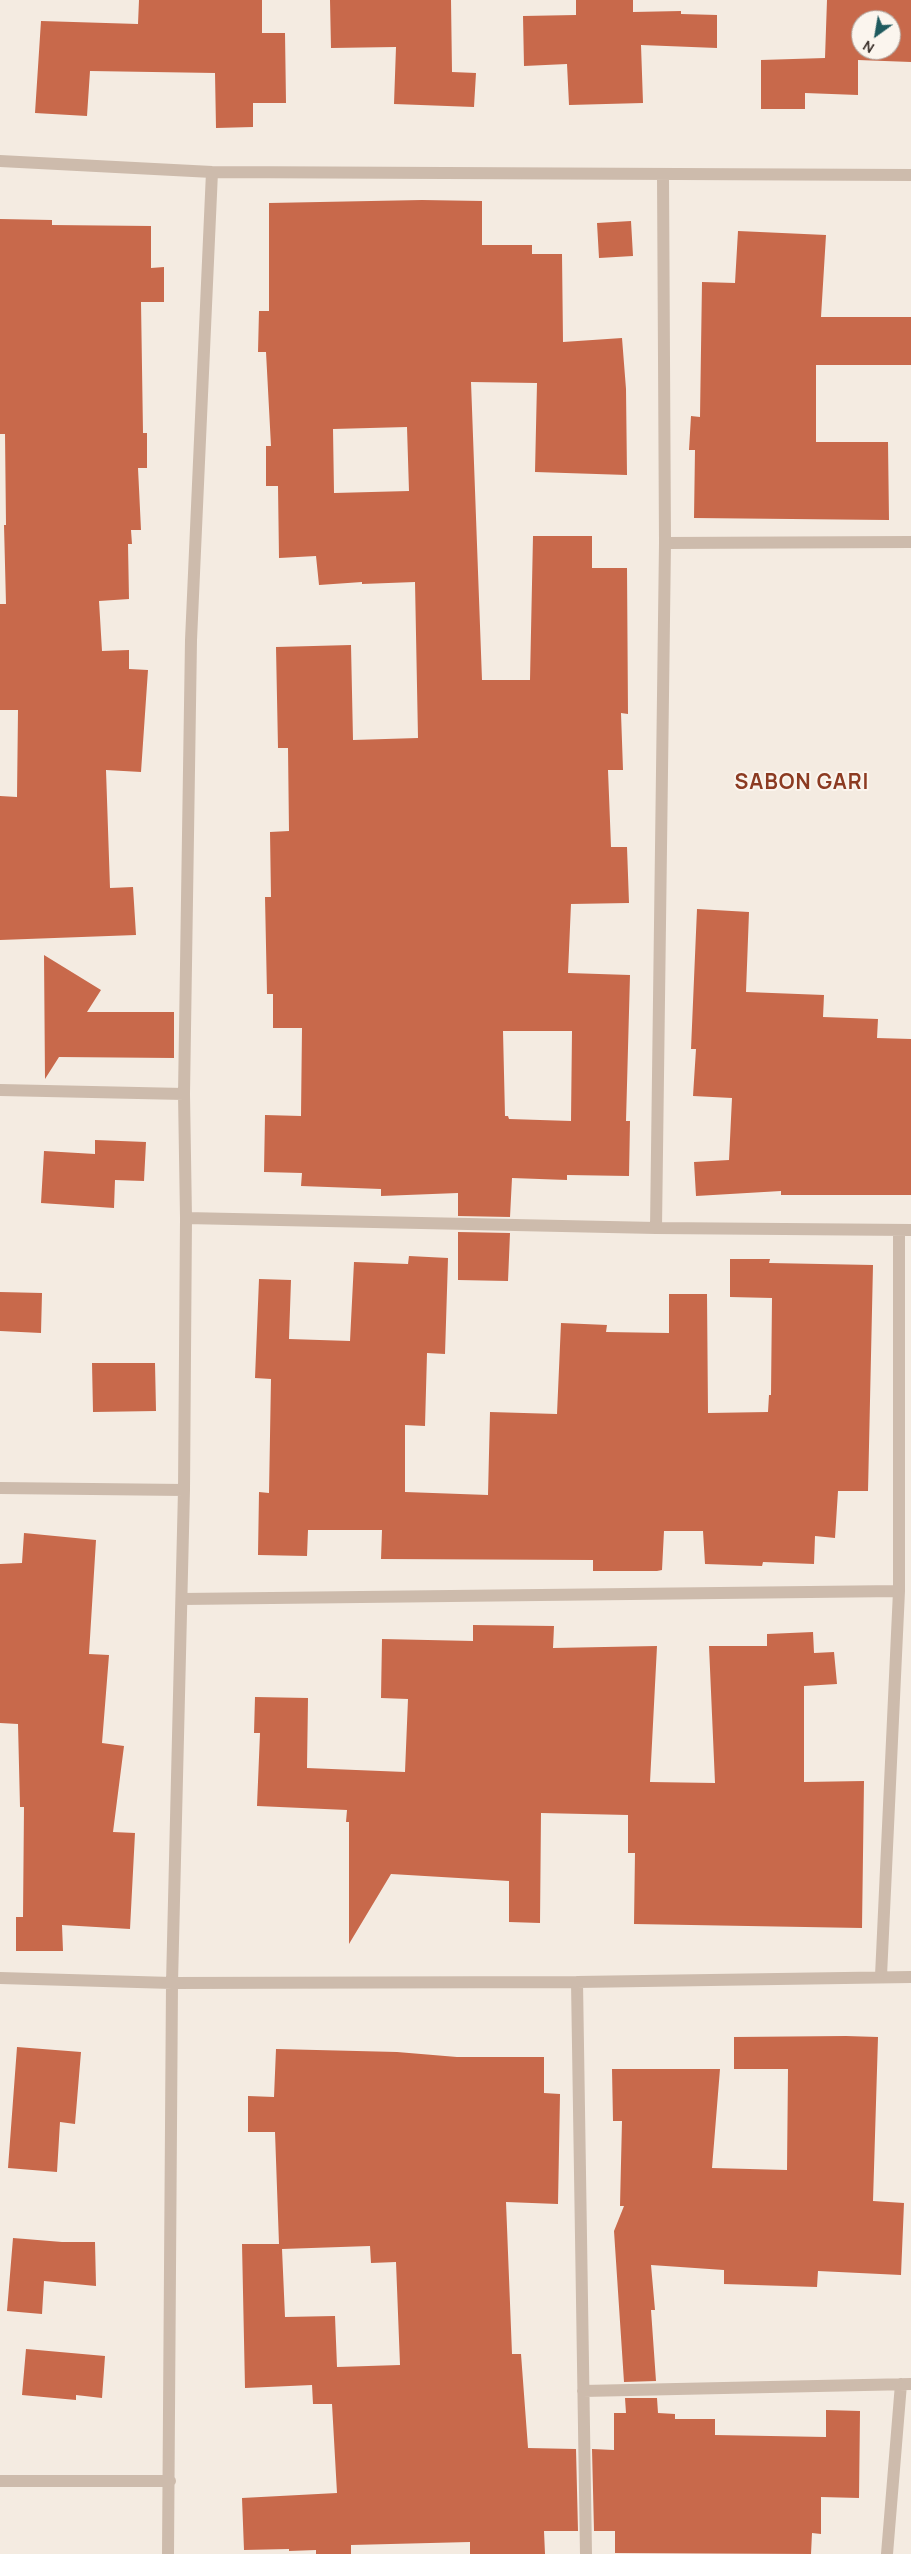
<!DOCTYPE html>
<html>
<head>
<meta charset="utf-8">
<style>
	body { margin:0 }
	#map { position:relative; width:911px; height:2554px; overflow:hidden; background:#f4ebe1; font-family:Manrope,sans-serif }
	canvas { display:block }
	.north { position:absolute; left:851px; top:10px; width:50px; height:50px; box-sizing:border-box; background:#fbf5ee; border:1px solid #aea6a0; border-radius:50%; rotate:212deg; font-size:14px; font-weight:700; line-height:20px; text-align:center; color:#3b302b }
	.north::after { content:''; display:block; margin:auto; width:18px; height:22px; background:#1f5a5e; clip-path:polygon(50% 0,100% 100%,50% 72%,0 100%) }
</style>
</head>
<body>
<div id="map">
<canvas width="911" height="2554"></canvas>
<div class="north">N</div>
</div>
<script>
const ctx = document.querySelector('canvas').getContext('2d');
ctx.lineJoin = 'round';
function fill(path, color) { ctx.fillStyle = color; ctx.fill(path, 'evenodd'); }
function trace(path, color, width, dash) { ctx.strokeStyle = color; ctx.lineWidth = width; ctx.lineCap = dash ? 'butt' : 'round'; ctx.setLineDash(dash || []); ctx.stroke(path); }
function label(font, color, halo, rows, align = 'center') {
  ctx.font = font + ' Manrope,sans-serif'; ctx.lineWidth = 4; ctx.setLineDash([]); ctx.textBaseline = 'middle'; ctx.strokeStyle = halo; ctx.fillStyle = color; for (const [text, x, y, turn = 0] of rows) {
    ctx.save(); ctx.translate(x, y); ctx.rotate((+turn || 0) * Math.PI / 180); ctx.textAlign = isNaN(turn) ? turn : align; if (halo) ctx.strokeText(text, 0, 0); ctx.fillText(text, 0, 0); ctx.restore();
  }
}
fill(new Path2D(`
	M 139,0 L 262,0 L 262,33 L 285,33 L 286,103 L 253,103 L 253,127 L 216,128 L 215,73 L 90,71 L 87,116 L 35,113 L 41,21 L 138,24 Z
	M 330,0 L 451,0 L 452,72 L 476,73 L 474,107 L 394,104 L 396,47 L 331,48 Z
	M 576,0 L 633,0 L 633,12 L 681,11 L 681,14 L 717,15 L 717,48 L 641,45 L 643,103 L 569,105 L 567,64 L 524,66 L 523,16 L 576,15 Z
	M 827,0 L 911,0 L 911,62 L 858,60 L 858,95 L 805,93 L 805,109 L 761,109 L 761,60 L 825,58 ZM 861,20 L 891,20 L 891,50 L 861,50 Z
	M 422,200 L 482,201 L 482,245 L 532,245 L 532,254 L 562,254 L 563,342 L 622,338 L 626,389 L 627,475 L 535,472 L 537,383 L 471,382 L 482,680 L 530,680 L 533,536 L 592,536 L 592,568 L 627,568 L 628,714 L 621,713 L 623,770 L 608,770 L 611,847 L 627,847 L 629,903 L 571,904 L 568,973 L 630,975 L 626,1121 L 630,1121 L 629,1176 L 567,1175 L 567,1180 L 512,1178 L 510,1217 L 458,1216 L 458,1193 L 381,1196 L 381,1189 L 301,1186 L 302,1173 L 264,1172 L 265,1115 L 301,1116 L 302,1028 L 273,1028 L 273,994 L 267,994 L 265,897 L 271,897 L 270,832 L 289,831 L 288,748 L 278,748 L 276,647 L 351,645 L 353,740 L 418,738 L 415,582 L 362,584 L 362,582 L 319,585 L 316,556 L 279,558 L 278,486 L 266,486 L 266,446 L 271,446 L 266,352 L 258,352 L 259,311 L 269,311 L 269,203 ZM 407,427 L 409,491 L 334,493 L 333,429 ZM 503,1031 L 572,1031 L 571,1121 L 509,1119 L 508,1116 L 505,1116 Z
	M 0,219 L 52,220 L 52,225 L 151,226 L 151,268 L 164,267 L 164,302 L 141,302 L 143,433 L 147,433 L 147,468 L 138,468 L 141,530 L 131,530 L 132,544 L 128,544 L 129,599 L 99,601 L 102,651 L 129,650 L 129,669 L 148,670 L 141,772 L 106,770 L 110,888 L 133,887 L 136,935 L 0,940 L 0,796 L 17,797 L 18,710 L 0,710 L 0,604 L 6,604 L 4,525 L 6,525 L 5,434 L 0,434 Z
	M 631,221 L 633,256 L 599,258 L 597,223 Z
	M 738,231 L 826,235 L 821,317 L 911,317 L 911,365 L 816,365 L 816,442 L 888,442 L 889,520 L 694,518 L 695,450 L 689,450 L 691,416 L 700,417 L 702,282 L 735,283 Z
	M 697,909 L 749,912 L 746,992 L 824,995 L 823,1017 L 878,1019 L 877,1038 L 911,1039 L 911,1195 L 781,1195 L 781,1191 L 696,1196 L 694,1162 L 729,1160 L 732,1098 L 693,1096 L 696,1049 L 691,1049 Z
	M 44,955 L 101,990 L 87,1012 L 174,1012 L 174,1058 L 59,1057 L 45,1079 Z
	M 95,1140 L 146,1142 L 144,1181 L 115,1180 L 114,1208 L 41,1203 L 44,1151 L 95,1154 Z
	M 458,1232 L 510,1233 L 508,1281 L 458,1280 Z
	M 409,1256 L 448,1258 L 445,1354 L 427,1353 L 425,1426 L 405,1425 L 405,1492 L 488,1495 L 490,1412 L 557,1414 L 561,1323 L 607,1325 L 606,1332 L 669,1333 L 669,1294 L 707,1294 L 708,1413 L 768,1412 L 769,1395 L 771,1395 L 772,1298 L 730,1297 L 730,1259 L 770,1259 L 769,1263 L 873,1265 L 868,1491 L 838,1491 L 835,1538 L 815,1536 L 814,1564 L 763,1562 L 762,1566 L 705,1564 L 703,1531 L 664,1531 L 662,1570 L 657,1571 L 593,1571 L 593,1560 L 381,1559 L 382,1530 L 308,1530 L 307,1556 L 258,1555 L 259,1492 L 269,1493 L 271,1379 L 255,1378 L 259,1279 L 291,1280 L 289,1339 L 350,1341 L 354,1262 L 408,1264 Z
	M 0,1292 L 42,1293 L 41,1333 L 0,1331 Z
	M 92,1363 L 155,1363 L 156,1411 L 93,1412 Z
	M 24,1533 L 96,1540 L 89,1654 L 109,1655 L 102,1743 L 124,1746 L 113,1832 L 135,1833 L 130,1929 L 62,1925 L 63,1951 L 16,1951 L 16,1917 L 23,1917 L 24,1807 L 20,1807 L 18,1724 L 0,1723 L 0,1564 L 22,1563 Z
	M 473,1625 L 554,1626 L 553,1648 L 657,1646 L 650,1782 L 715,1783 L 709,1646 L 767,1646 L 767,1634 L 813,1632 L 814,1653 L 834,1652 L 837,1684 L 804,1686 L 804,1782 L 864,1781 L 862,1928 L 634,1924 L 635,1853 L 628,1853 L 628,1815 L 541,1813 L 540,1923 L 509,1922 L 509,1881 L 391,1874 L 349,1944 L 349,1822 L 346,1822 L 347,1810 L 257,1806 L 260,1733 L 254,1733 L 255,1697 L 308,1698 L 307,1768 L 405,1772 L 408,1699 L 381,1698 L 382,1639 L 473,1641 Z
	M 846,2036 L 878,2037 L 873,2201 L 904,2203 L 901,2275 L 818,2271 L 817,2287 L 724,2284 L 724,2270 L 651,2265 L 655,2310 L 651,2310 L 656,2381 L 624,2382 L 614,2231 L 624,2206 L 620,2206 L 622,2121 L 613,2121 L 612,2069 L 720,2069 L 712,2168 L 787,2170 L 788,2069 L 734,2069 L 734,2037 Z
	M 17,2047 L 81,2052 L 75,2124 L 60,2122 L 57,2172 L 8,2168 Z
	M 276,2049 L 397,2052 L 457,2057 L 544,2057 L 544,2093 L 560,2094 L 558,2204 L 506,2202 L 512,2354 L 521,2354 L 528,2448 L 576,2449 L 578,2531 L 544,2531 L 545,2554 L 470,2554 L 470,2542 L 351,2545 L 351,2554 L 316,2554 L 316,2550 L 289,2551 L 289,2549 L 244,2550 L 242,2498 L 337,2493 L 332,2404 L 313,2404 L 312,2385 L 245,2388 L 242,2244 L 279,2244 L 275,2132 L 248,2132 L 248,2096 L 274,2097 ZM 370,2246 L 371,2263 L 396,2262 L 400,2365 L 337,2367 L 335,2316 L 285,2317 L 282,2249 Z
	M 13,2238 L 62,2242 L 95,2242 L 96,2286 L 44,2281 L 42,2314 L 7,2311 Z
	M 26,2349 L 105,2356 L 102,2398 L 76,2395 L 76,2400 L 22,2395 Z
	M 625,2398 L 657,2398 L 658,2413 L 675,2414 L 675,2419 L 715,2419 L 715,2435 L 826,2437 L 826,2410 L 860,2411 L 859,2498 L 821,2497 L 821,2534 L 812,2533 L 811,2554 L 615,2553 L 615,2531 L 594,2531 L 592,2449 L 614,2450 L 614,2413 L 626,2413 Z`), '#c8694b');
trace(new Path2D(`
	M 0,161 L 212,172 L 911,175
	M 665,543 L 911,542
	M 0,1090 L 184,1094
	M 186,1218 L 656,1228 L 911,1230
	M 656,1228 L 665,543 L 663,176
	M 0,1488 L 184,1490
	M 182,1599 L 899,1591
	M 881,1976 L 899,1591 L 899,1230
	M 0,1978 L 172,1983 L 577,1982 L 911,1977
	M 577,1982 L 586,2554
	M 583,2391 L 911,2384
	M 0,2481 L 170,2481
	M 168,2554 L 172,1983 L 184,1490 L 186,1218 L 184,1094 L 191,640 L 212,172
	M 887,2554 L 901,2384`), '#cdbbac', 12);
ctx.letterSpacing = '1px';
label('bold 21px', '#8c3b22', '#fbf5ee', [
	["SABON GARI",802,783]
]);
ctx.letterSpacing = '0px';
</script>
</body>
</html>
